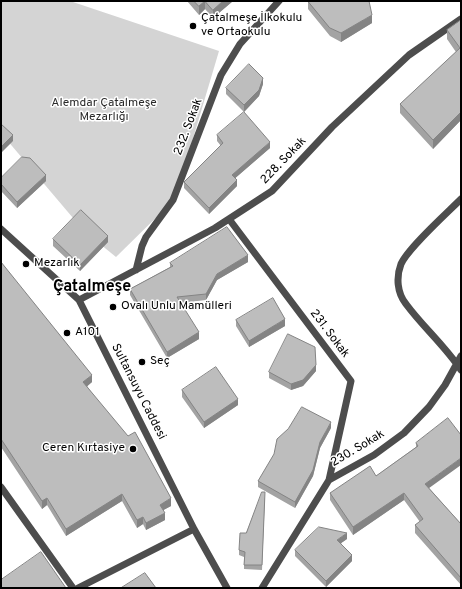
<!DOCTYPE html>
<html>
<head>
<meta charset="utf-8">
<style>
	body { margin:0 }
	#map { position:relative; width:462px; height:589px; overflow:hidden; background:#fff; font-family:Overpass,sans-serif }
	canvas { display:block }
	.frame { position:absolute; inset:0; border:2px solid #000; pointer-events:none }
</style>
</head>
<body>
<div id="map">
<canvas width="462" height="589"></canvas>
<div class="frame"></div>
</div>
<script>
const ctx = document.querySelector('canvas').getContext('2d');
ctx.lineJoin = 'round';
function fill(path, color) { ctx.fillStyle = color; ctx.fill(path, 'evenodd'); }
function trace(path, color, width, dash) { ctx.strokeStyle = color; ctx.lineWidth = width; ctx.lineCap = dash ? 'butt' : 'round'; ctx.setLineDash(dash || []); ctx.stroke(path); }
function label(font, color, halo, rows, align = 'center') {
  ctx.font = font + ' Overpass,sans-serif'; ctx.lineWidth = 3; ctx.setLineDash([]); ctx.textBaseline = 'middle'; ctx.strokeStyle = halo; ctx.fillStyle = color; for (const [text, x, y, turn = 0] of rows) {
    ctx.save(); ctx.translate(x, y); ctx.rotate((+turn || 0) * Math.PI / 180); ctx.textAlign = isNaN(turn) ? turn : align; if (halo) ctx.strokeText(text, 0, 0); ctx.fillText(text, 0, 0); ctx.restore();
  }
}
fill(new Path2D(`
	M 1,1 L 70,1 L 219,51 L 175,199 L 116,257 L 84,231 L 1,133 Z`), '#d4d4d4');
trace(new Path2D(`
	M 461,199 C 447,213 408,248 401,264 C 396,277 397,293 406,304 C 423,327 445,346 461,370
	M 229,219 L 351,381 L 329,480
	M 1,229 L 79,300 L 194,529 L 227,588
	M 136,270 L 142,246 L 146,237 L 173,200 L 221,75 L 240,44 L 279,1
	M 79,300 L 215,228 L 272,191 L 332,127 L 409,55 L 461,19
	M 1,487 L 73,588
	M 78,588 L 194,529
	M 262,588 L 329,480 L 374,455 L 404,433 L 429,407 L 445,385 L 461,356`), '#4d4d4d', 7);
fill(new Path2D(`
	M 187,1 L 233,1 L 213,18 L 205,9 L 199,15 Z
	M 308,1 L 372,23 L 341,42 L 330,36 L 308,9 Z
	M 461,20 L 461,120 L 433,149 L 400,113 L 400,104 L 456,52 L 447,39 L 447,30 Z
	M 263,84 L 259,96 L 244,112 L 226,94 L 226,88 Z
	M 217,135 L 270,148 L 235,178 L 237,186 L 209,214 L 184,188 L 184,182 L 221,146 L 217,141 Z
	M 1,178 L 46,181 L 17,208 L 1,191 Z
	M 53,239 L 108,242 L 80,271 L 53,246 Z
	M 1,262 L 92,382 L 87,386 L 171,506 L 163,510 L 165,520 L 146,530 L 143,524 L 137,528 L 122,501 L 66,536 L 47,505 L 42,509 L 1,447 Z
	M 248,262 L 217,280 L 206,300 L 180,303 L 199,339 L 167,358 L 130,295 L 130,289 L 170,267 L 170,263 Z
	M 236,320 L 285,326 L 249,347 L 236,326 Z
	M 316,371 L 303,386 L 291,390 L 269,378 L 269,372 Z
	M 182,390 L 238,405 L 204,428 L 182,397 Z
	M 448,418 L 429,488 L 461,524 L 461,585 L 415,533 L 415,525 L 420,522 L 404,500 L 353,535 L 330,500 L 330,493 L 376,476 L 416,447 L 416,443 Z
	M 331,428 L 320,448 L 313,476 L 295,508 L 258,487 L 258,481 Z
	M 265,497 L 262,570 L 244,569 L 244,557 L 239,555 L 239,550 L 246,533 Z
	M 347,539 L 341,543 L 352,561 L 326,587 L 295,556 L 295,550 Z`), '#a3a3a3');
fill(new Path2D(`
	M 205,1 L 205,9 L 199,15 L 199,6 Z
	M 223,1 L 233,1 L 213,18 L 213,10 Z
	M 372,15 L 372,23 L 341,42 L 341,33 Z
	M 263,78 L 263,84 L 259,96 L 244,112 L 244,105 Z
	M 461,112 L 461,120 L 433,149 L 433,140 Z
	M 13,135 L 13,141 L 1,153 L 1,147 Z
	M 270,142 L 270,148 L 232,181 L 232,175 Z
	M 46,175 L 46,181 L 17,208 L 17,202 Z
	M 237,180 L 237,186 L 209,214 L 209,208 Z
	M 108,236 L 108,242 L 80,271 L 80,265 Z
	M 248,255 L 248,262 L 217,280 L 206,300 L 206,294 L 217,274 Z
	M 285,319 L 285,326 L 249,347 L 249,341 Z
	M 199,332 L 199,339 L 167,358 L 167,352 Z
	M 316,365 L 316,371 L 303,386 L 291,390 L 291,384 Z
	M 92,375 L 92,382 L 83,390 L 83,382 Z
	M 238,399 L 238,405 L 204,428 L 204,422 Z
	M 331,422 L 331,428 L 320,448 L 313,476 L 295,508 L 295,502 L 320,442 Z
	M 461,458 L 461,465 L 425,491 L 425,484 Z
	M 404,493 L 404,500 L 353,535 L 353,527 Z
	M 122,494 L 122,501 L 66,536 L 66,529 Z
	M 47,498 L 47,505 L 42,509 L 42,501 Z
	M 171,498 L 171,506 L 160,512 L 160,505 Z
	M 165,513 L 165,520 L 146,530 L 146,523 Z
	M 143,517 L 143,524 L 137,528 L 137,520 Z
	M 347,533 L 347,539 L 337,546 L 337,540 Z
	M 352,555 L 352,561 L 326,587 L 326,581 Z`), '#848484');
const building = new Path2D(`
	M 194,1 L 205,1 L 199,6 Z
	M 205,1 L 223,1 L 213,10 Z
	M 308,1 L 369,1 L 372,15 L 341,33 L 330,28 Z
	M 461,20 L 461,112 L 433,140 L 400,104 L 460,48 L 447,30 Z
	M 249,64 L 263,78 L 259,90 L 244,105 L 226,88 Z
	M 244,112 L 270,142 L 232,175 L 237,180 L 209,208 L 184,182 L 223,143 L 217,135 Z
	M 1,124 L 13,135 L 1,147 Z
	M 22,157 L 30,158 L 46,175 L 17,202 L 1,184 L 1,178 Z
	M 81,210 L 108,236 L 80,265 L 53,239 Z
	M 227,227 L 248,255 L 217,274 L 206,294 L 177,297 L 199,332 L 167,352 L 130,289 L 173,266 L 170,263 Z
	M 1,262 L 92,375 L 83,382 L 128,436 L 135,432 L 171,498 L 160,505 L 165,513 L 146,523 L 143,517 L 137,520 L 122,494 L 66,529 L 47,498 L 42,501 L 1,439 Z
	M 273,298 L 285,319 L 249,341 L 236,320 Z
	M 288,334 L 315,347 L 316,365 L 303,380 L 291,384 L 269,372 Z
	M 216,367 L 238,399 L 204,422 L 182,390 Z
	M 302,407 L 331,422 L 320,442 L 313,470 L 295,502 L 258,481 L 274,454 L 277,439 L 288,429 Z
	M 448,418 L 461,435 L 461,458 L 425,484 L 461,524 L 461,578 L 415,525 L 423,519 L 404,493 L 353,527 L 330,493 L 370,466 L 376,476 L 418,446 L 416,443 Z
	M 262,492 L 265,492 L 262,565 L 244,565 L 245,552 L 239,550 L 240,533 L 246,533 Z
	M 319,527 L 347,533 L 337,540 L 352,555 L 326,581 L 295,550 Z
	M 41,552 L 66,588 L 1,588 L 1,580 Z
	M 145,573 L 156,588 L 121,588 Z`);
fill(building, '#bdbdbd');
trace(building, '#848484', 1);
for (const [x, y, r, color] of [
	[193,26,4,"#000"],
	[26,264,4,"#000"],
	[113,307,4,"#000"],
	[67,333,4,"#000"],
	[142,362,4,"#000"],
	[133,449,4,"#000"]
]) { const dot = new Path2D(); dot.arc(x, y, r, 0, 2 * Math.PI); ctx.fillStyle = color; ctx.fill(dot); trace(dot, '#fff', 1.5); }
label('12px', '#000', '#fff', [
	["Çatalmeşe İlkokulu",201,19],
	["ve Ortaokulu",201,33],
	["Mezarlık",34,264],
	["Ovalı Unlu Mamülleri",121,307],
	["A101",75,333],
	["Seç",150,362],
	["Ceren Kırtasiye",125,449,"right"]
], 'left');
label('12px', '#2b2b2b', '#fff', [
	["Alemdar Çatalmeşe",104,104],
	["Mezarlığı",104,118]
]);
label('12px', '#000', '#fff', [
	["232. Sokak",189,127,-69],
	["228. Sokak",284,161,-46],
	["231. Sokak",329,334,53],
	["Sultansuyu Caddesi",138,392,63],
	["230. Sokak",358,449,-31]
]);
label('bold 16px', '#000', '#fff', [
	["Çatalmeşe",92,288]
]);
</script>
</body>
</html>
